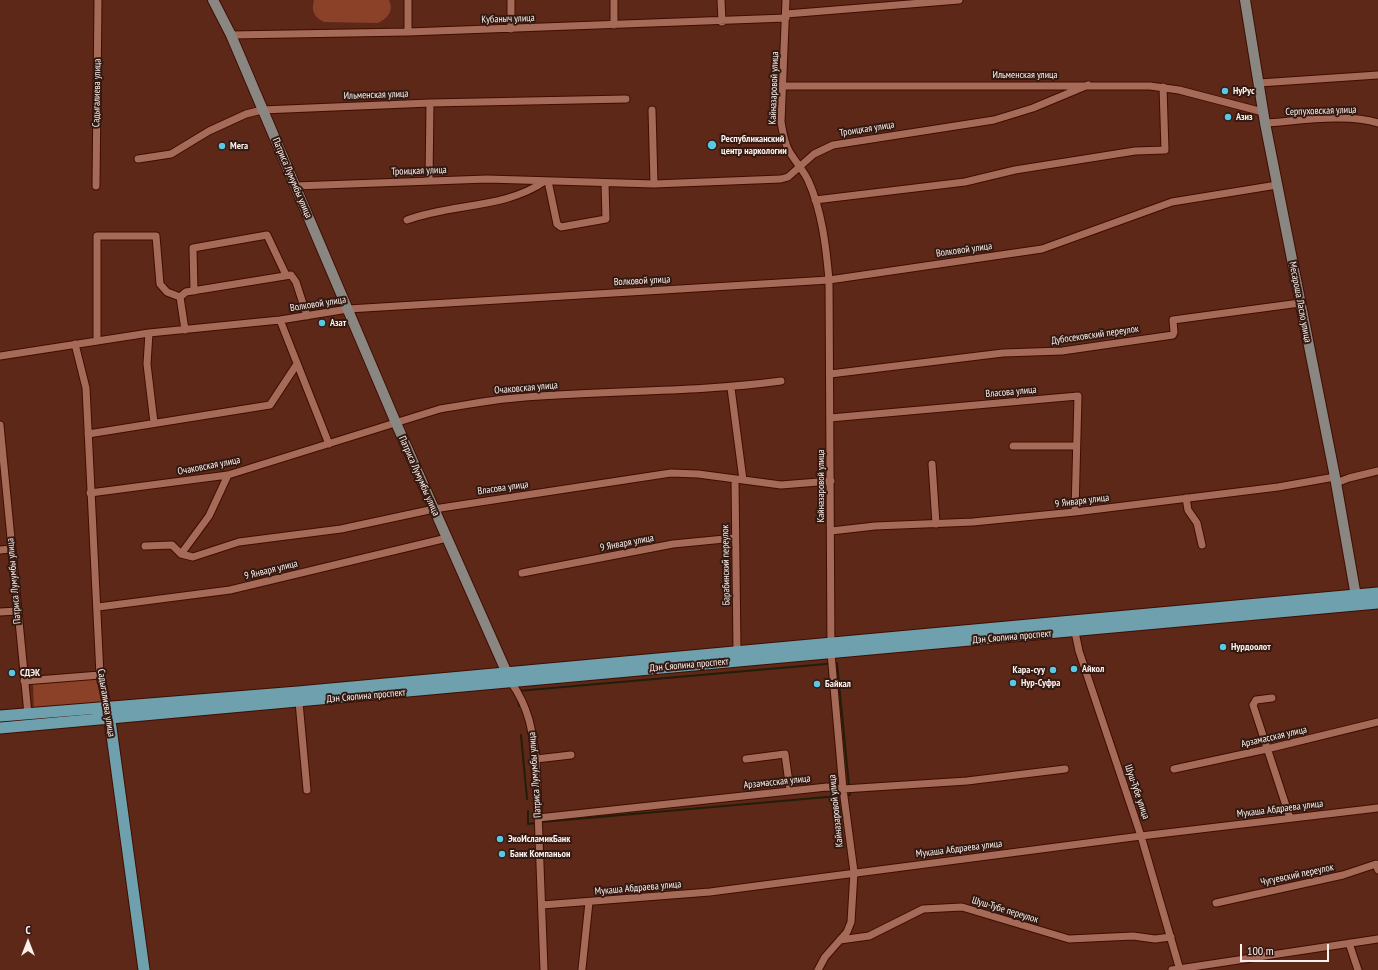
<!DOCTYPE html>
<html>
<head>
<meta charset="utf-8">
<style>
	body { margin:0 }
	#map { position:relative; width:1378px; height:970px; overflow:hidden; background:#5d2818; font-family:"PT Sans Narrow",sans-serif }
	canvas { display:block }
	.north { position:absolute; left:8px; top:922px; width:40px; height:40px; -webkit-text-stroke:3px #321a12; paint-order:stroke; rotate:0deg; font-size:11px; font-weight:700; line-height:16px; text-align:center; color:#fef0ec }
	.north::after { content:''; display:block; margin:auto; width:14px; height:18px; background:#fef0ec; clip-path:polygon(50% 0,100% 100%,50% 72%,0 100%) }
	.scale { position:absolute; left:1240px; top:944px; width:89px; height:18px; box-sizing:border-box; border:2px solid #fef0ec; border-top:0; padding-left:5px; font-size:12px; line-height:14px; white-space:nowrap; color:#fef0ec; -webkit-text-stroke:3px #321a12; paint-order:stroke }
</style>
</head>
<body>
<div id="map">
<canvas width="1378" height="970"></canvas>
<div class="north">С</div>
<div class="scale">100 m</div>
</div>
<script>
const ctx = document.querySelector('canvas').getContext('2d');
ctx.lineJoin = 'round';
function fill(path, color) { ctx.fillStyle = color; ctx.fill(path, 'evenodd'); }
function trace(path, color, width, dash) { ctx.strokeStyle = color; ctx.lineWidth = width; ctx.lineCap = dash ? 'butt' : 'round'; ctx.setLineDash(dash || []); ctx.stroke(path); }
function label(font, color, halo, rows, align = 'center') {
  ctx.font = font + ' "PT Sans Narrow",sans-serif'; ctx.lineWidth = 4; ctx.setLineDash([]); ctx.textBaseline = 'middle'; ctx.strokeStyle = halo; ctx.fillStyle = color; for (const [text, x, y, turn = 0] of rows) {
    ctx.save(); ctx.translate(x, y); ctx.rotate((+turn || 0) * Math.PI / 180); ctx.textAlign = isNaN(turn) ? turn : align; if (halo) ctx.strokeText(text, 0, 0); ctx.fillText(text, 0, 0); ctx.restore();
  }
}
fill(new Path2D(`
	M 314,0 L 389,0 C 394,11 388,18 378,23 L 324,22 C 314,17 311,11 314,0 Z
	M 96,678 L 102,704 L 34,711 L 33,684 Z`), '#8b4028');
trace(new Path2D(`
	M 518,691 L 837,663 L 849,786
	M 518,699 L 519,706
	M 521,735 L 527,799
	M 528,811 L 528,824 L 535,823
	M 542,822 L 850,795 L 850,790`), '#221e0a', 2);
const street = new Path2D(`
	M 408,0 L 408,32
	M 511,0 L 511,29
	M 614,0 L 614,25
	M 721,0 L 722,22
	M 786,0 L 781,122 C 783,132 784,142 789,151 C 795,161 803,170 808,180 C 822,211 826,246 829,280 L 831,653 L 843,789 L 854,872 L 851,922 L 847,932 L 825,957 L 818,970
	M 786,14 L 959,0
	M 231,35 L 408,32 L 786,18
	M 1259,83 L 1378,75
	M 783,86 L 1150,86 L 1179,90 L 1263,112
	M 652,110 L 654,184
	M 1265,123 C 1297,121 1348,113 1378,123
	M 138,159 L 171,154 L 209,131 L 246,114 L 262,110 L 430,103 L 626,99
	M 429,180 L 430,103
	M 548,181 L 557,224 L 561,227 L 606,219 L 605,183
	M 96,186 L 98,0
	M 295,186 L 487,179 L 654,184 L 781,179 L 788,177 L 814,154 L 833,145 L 994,120 L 1033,108 L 1088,85
	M 815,200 L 965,182 L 1015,170 L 1135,151 L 1165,150 L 1163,87
	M 407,220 C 452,203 505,209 545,181
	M 194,291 L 193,248 L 267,235 L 286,275
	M 280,320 L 329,444
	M 185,330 L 180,297 L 186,292 L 291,275 L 296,282 L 307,316
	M 149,333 L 147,364 L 154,423
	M 97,341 L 97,236 L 156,236 L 160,284 L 167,292 L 180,297
	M 75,344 L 86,388 L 100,675 L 108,708
	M 0,356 L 149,333 L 280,320 L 348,309 L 829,280 L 1042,249 L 1172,202 L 1277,185
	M 830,374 L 1003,353 L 1062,351 L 1173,335 L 1174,332 L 1173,320 L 1300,303
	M 731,388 L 743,480
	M 830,418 L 1078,396 L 1075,512
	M 0,425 L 28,714
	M 88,434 L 270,405 L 297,364
	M 1013,446 L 1076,446
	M 932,464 L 936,524
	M 735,479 L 737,651
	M 1336,483 L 1349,478 L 1378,471
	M 90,493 L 228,475 L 440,409 C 465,405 490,400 515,398 C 604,390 692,393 781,381
	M 1186,498 L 1188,510 L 1197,523 L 1202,545
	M 831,531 L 875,526 L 973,522 L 1075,512 L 1278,487 L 1335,477
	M 145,546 L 172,545 L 181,554 L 193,557 L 239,542 L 341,529 L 434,509 L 671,473 L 698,474 L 781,485 L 831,481
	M 0,550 L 11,549
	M 181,554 L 209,516 L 228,475
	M 522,573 L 673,544 L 735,538
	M 98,607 L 230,590 L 447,538
	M 0,612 L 17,611
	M 1074,627 L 1079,651 L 1141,836 L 1180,970
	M 24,681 L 100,675
	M 511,682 C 529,708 532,729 536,759 L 544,970
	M 1272,698 L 1256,700 L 1253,705 L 1290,818
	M 299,702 L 307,790
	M 536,759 L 571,755
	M 746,759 L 785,754 L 790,790
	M 1174,769 L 1267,749 L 1378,722
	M 538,818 L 827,787 L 843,789 L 967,781 L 1065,769
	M 1216,903 L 1343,875 L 1376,864 L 1378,870
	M 542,905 L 710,892 L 1141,836 L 1378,808
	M 840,940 L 869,936 L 923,909 L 962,907 L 1069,939 L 1133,936 L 1155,939 L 1171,937
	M 1349,943 L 1358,970
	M 582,969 L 589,902
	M 1172,970 L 1378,939`);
const secondary = new Path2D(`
	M 213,0 L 231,35 L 396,423 L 510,680
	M 1245,0 L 1265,123 L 1335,477 L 1357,602`);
const primary = new Path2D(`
	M 109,713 L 144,970
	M 0,716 L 298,692 L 1378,593
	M 0,728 L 1378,603`);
trace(street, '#400d00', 9);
trace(secondary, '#400d00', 12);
trace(primary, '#400d00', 13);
trace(street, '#a66a58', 7);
trace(secondary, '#8a8682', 10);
trace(primary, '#6ea1ad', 11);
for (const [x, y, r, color] of [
	[1225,91,4,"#5ac8e5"],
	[1228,117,4,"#5ac8e5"],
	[712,145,5,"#5ac8e5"],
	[222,146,4,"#5ac8e5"],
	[322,323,4,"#5ac8e5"],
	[1223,647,4,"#5ac8e5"],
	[1074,669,4,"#5ac8e5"],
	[1053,670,4,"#5ac8e5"],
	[12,673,4,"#5ac8e5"],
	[1013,683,4,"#5ac8e5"],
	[817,684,4,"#5ac8e5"],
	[500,839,4,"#5ac8e5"],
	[502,854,4,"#5ac8e5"]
]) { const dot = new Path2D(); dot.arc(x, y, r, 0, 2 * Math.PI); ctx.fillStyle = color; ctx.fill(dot); trace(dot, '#321a12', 1.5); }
label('10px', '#fef0ec', '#321a12', [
	["Кубаныч улица",508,19,-2],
	["Ильменская улица",1025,75],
	["Кайназаровой улица",774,88,-88],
	["Садыгалиева улица",97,93,-89],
	["Ильменская улица",376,95,-2],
	["Серпуховская улица",1321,111,-2],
	["Троицкая улица",867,129,-9],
	["Троицкая улица",419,171,-2],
	["Патриса Лумумбы улица",292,178,67],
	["Волковой улица",964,250,-8],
	["Волковой улица",642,281,-3],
	["Месароша Ласло улица",1300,302,79],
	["Волковой улица",318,304,-9],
	["Дубосековский переулок",1095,335,-8],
	["Очаковская улица",526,388,-5],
	["Власова улица",1011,392,-5],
	["Очаковская улица",209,466,-11],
	["Патриса Лумумбы улица",419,476,66],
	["Кайназаровой улица",821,486,-90],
	["Власова улица",503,488,-8],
	["9 Января улица",1082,501,-7],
	["9 Января улица",627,543,-11],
	["Барабинский переулок",726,565,-91],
	["9 Января улица",271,570,-14],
	["Патриса Лумумбы улица",14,581,-95],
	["Дэн Сяопина проспект",1012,637,-5],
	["Дэн Сяопина проспект",689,665,-5],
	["Дэн Сяопина проспект",366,696,-5],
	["Садыгалиева улица",106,703,81],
	["Арзамасская улица",1274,737,-13],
	["Патриса Лумумбы улица",535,775,-94],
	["Арзамасская улица",777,782,-6],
	["Шуш-Тубе улица",1137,792,71],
	["Мукаша Абдраева улица",1280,809,-7],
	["Кайназаровой улица",836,811,-96],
	["Мукаша Абдраева улица",959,849,-7],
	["Чугуевский переулок",1297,875,-12],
	["Мукаша Абдраева улица",638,888,-5],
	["Шуш-Тубе переулок",1005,910,17]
]);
label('bold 10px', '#fef0ec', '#321a12', [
	["НуРус",1233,91],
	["Азиз",1236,117],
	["Республиканский",721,139],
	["центр наркологии",721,151],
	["Мега",230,146],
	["Азат",330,323],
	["Нурдоолот",1231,647],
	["Айкол",1082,669],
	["Кара-суу",1045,670,"right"],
	["СДЭК",20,673],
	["Нур-Суфра",1021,683],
	["Байкал",825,684],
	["ЭкоИсламикБанк",508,839],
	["Банк Компаньон",510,854]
], 'left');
</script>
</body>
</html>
